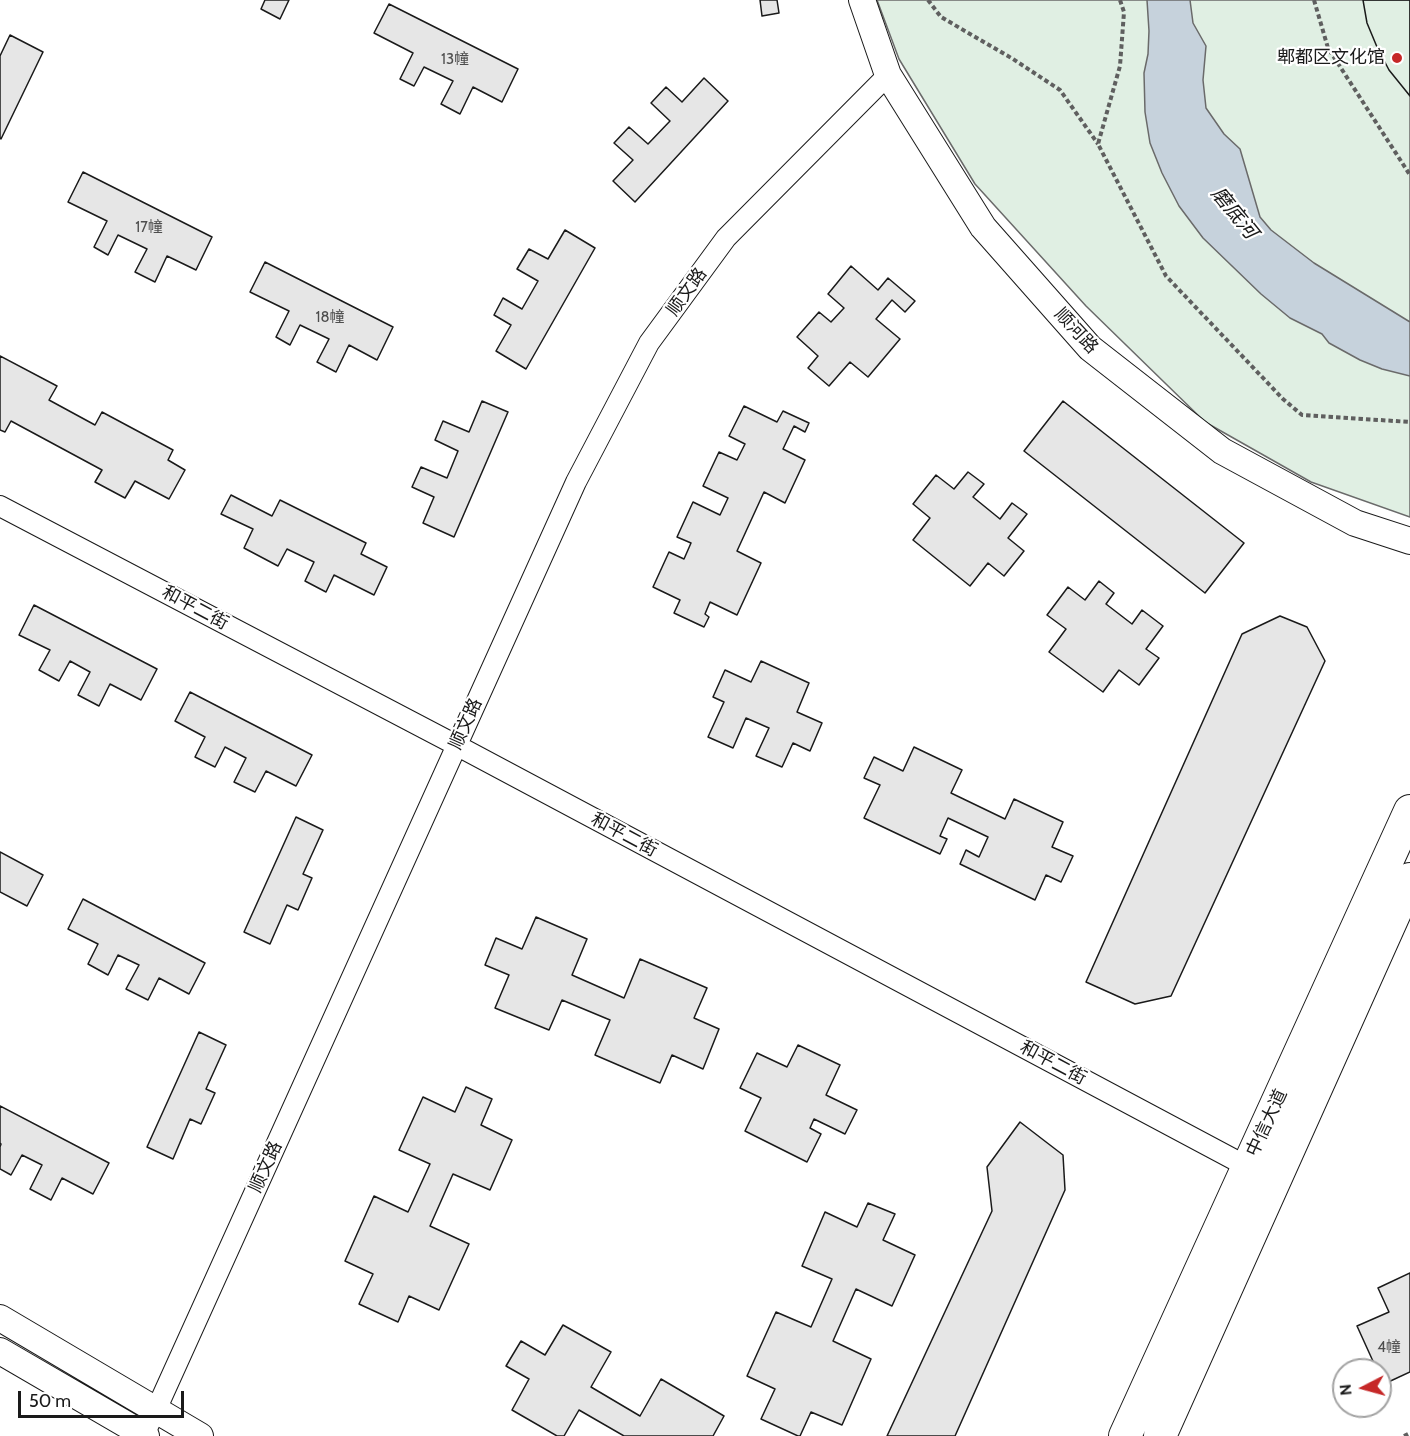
<!DOCTYPE html>
<html>
<head>
<meta charset="utf-8">
<style>
	body { margin:0 }
	#map { position:relative; width:1410px; height:1436px; overflow:hidden; background:#fff; font-family:Cabin,sans-serif }
	canvas { display:block }
	.north { position:absolute; left:1332px; top:1358px; width:60px; height:60px; box-sizing:border-box; background:#fff; border:2px solid #a3a3a3; border-radius:50%; rotate:264deg; font-size:16px; font-weight:700; line-height:24px; text-align:center; color:#1a1a1a }
	.north::after { content:''; display:block; margin:auto; width:21px; height:27px; background:#c62828; clip-path:polygon(50% 0,100% 100%,50% 72%,0 100%) }
	.scale { position:absolute; left:18px; top:1391px; width:166px; height:27px; box-sizing:border-box; border:3px solid #1a1a1a; border-top:0; padding-left:8px; font-size:18px; line-height:21px; white-space:nowrap; color:#1a1a1a; -webkit-text-stroke:4px #fff; paint-order:stroke }
</style>
</head>
<body>
<div id="map">
<canvas width="1410" height="1436"></canvas>
<div class="north">N</div>
<div class="scale">50 m</div>
</div>
<script>
const ctx = document.querySelector('canvas').getContext('2d');
ctx.lineJoin = 'round';
function fill(path, color) { ctx.fillStyle = color; ctx.fill(path, 'evenodd'); }
function trace(path, color, width, dash) { ctx.strokeStyle = color; ctx.lineWidth = width; ctx.lineCap = dash ? 'butt' : 'round'; ctx.setLineDash(dash || []); ctx.stroke(path); }
function label(font, color, halo, rows, align = 'center') {
  ctx.font = font + ' Cabin,"Noto Sans SC",sans-serif'; ctx.lineWidth = 4.5; ctx.setLineDash([]); ctx.textBaseline = 'middle'; ctx.strokeStyle = halo; ctx.fillStyle = color; for (const [text, x, y, turn = 0] of rows) {
    ctx.save(); ctx.translate(x, y); ctx.rotate((+turn || 0) * Math.PI / 180); ctx.textAlign = isNaN(turn) ? turn : align; if (halo) ctx.strokeText(text, 0, 0); ctx.fillText(text, 0, 0); ctx.restore();
  }
}
const green = new Path2D(`
	M 877,0 L 1410,0 L 1410,517 L 1311,482 L 1205,422 L 1086,306 L 975,184 L 899,59 Z`);
fill(green, '#e0efe3');
trace(green, '#6a6a6a', 1.5);
const water = new Path2D(`
	M 1147,0 L 1190,0 L 1193,23 L 1206,46 L 1203,80 L 1206,108 L 1224,134 L 1240,149 L 1260,217 L 1271,230 L 1314,263 L 1410,322 L 1410,376 L 1382,369 L 1360,360 L 1329,343 L 1322,334 L 1290,318 L 1261,294 L 1203,238 L 1179,206 L 1162,173 L 1150,143 L 1145,112 L 1144,73 L 1148,54 L 1149,31 Z`);
fill(water, '#c6d2dc');
trace(water, '#6a6a6a', 1.5);
const building = new Path2D(`
	M 265,0 L 289,0 L 280,19 L 261,9 Z
	M 760,0 L 777,0 L 779,13 L 762,16 Z
	M 1363,0 L 1410,0 L 1410,96 L 1389,70 L 1377,47 L 1367,23 Z
	M 1363,0 L 1410,0 L 1410,96 L 1389,70 L 1377,47 L 1367,23 Z
	M 389,4 L 518,69 L 502,102 L 473,87 L 460,114 L 441,104 L 453,81 L 424,67 L 414,86 L 400,79 L 413,53 L 374,33 Z
	M 10,35 L 43,52 L 1,139 L 0,138 L 0,56 Z
	M 704,78 L 728,101 L 635,202 L 613,181 L 633,160 L 614,143 L 629,127 L 648,144 L 670,121 L 651,103 L 666,87 L 682,102 Z
	M 83,172 L 212,237 L 196,270 L 167,256 L 155,282 L 135,272 L 147,249 L 118,235 L 108,255 L 94,247 L 107,221 L 68,202 Z
	M 565,230 L 595,248 L 526,369 L 496,351 L 511,325 L 494,315 L 503,298 L 522,309 L 538,281 L 517,269 L 529,249 L 548,259 Z
	M 265,262 L 393,327 L 377,360 L 349,345 L 336,372 L 317,362 L 329,339 L 300,325 L 290,345 L 276,337 L 289,311 L 250,292 Z
	M 851,266 L 878,290 L 888,278 L 915,301 L 905,312 L 892,300 L 876,319 L 900,339 L 868,377 L 850,362 L 829,386 L 808,368 L 818,356 L 797,337 L 819,312 L 831,322 L 844,308 L 828,294 Z
	M 0,356 L 57,386 L 49,400 L 95,425 L 102,412 L 173,450 L 168,460 L 185,470 L 169,499 L 135,481 L 125,498 L 95,482 L 102,470 L 11,421 L 5,432 L 0,430 Z
	M 482,401 L 508,412 L 454,537 L 423,523 L 434,497 L 412,487 L 421,467 L 447,478 L 458,451 L 435,440 L 443,421 L 469,432 Z
	M 1063,401 L 1244,543 L 1205,593 L 1024,451 Z
	M 744,406 L 777,422 L 783,411 L 809,423 L 805,432 L 794,426 L 783,449 L 805,460 L 785,503 L 764,492 L 737,551 L 761,563 L 737,615 L 710,602 L 705,614 L 709,617 L 704,627 L 674,613 L 680,600 L 653,587 L 669,552 L 684,559 L 691,543 L 677,537 L 693,502 L 720,515 L 728,498 L 703,486 L 719,452 L 737,460 L 745,444 L 729,436 Z
	M 968,472 L 984,484 L 973,497 L 1000,519 L 1012,503 L 1027,514 L 1008,538 L 1024,551 L 1004,576 L 988,563 L 970,586 L 913,540 L 930,518 L 913,504 L 936,475 L 954,489 Z
	M 231,495 L 272,516 L 280,500 L 366,543 L 361,554 L 387,567 L 374,595 L 334,575 L 326,592 L 305,581 L 314,562 L 287,549 L 278,566 L 244,548 L 253,529 L 221,514 Z
	M 1099,581 L 1114,593 L 1106,604 L 1132,624 L 1142,610 L 1163,626 L 1146,649 L 1159,658 L 1139,685 L 1119,670 L 1103,692 L 1049,652 L 1066,629 L 1047,615 L 1068,587 L 1085,600 Z
	M 34,605 L 157,669 L 141,700 L 110,684 L 99,706 L 78,695 L 90,672 L 70,661 L 59,681 L 39,670 L 50,650 L 19,635 Z
	M 1280,616 L 1307,627 L 1325,661 L 1171,996 L 1135,1004 L 1086,982 L 1242,634 Z
	M 761,661 L 809,683 L 797,712 L 822,723 L 810,751 L 793,743 L 782,767 L 756,756 L 769,728 L 746,718 L 733,748 L 708,737 L 724,702 L 713,697 L 725,670 L 751,682 Z
	M 190,692 L 312,755 L 296,786 L 266,771 L 255,792 L 234,782 L 246,758 L 225,747 L 215,767 L 195,757 L 205,737 L 175,721 Z
	M 914,747 L 962,770 L 951,793 L 1005,819 L 1014,799 L 1063,822 L 1052,847 L 1073,856 L 1061,882 L 1046,875 L 1035,900 L 960,864 L 966,850 L 979,857 L 988,837 L 948,818 L 940,836 L 947,839 L 940,854 L 864,818 L 880,785 L 864,778 L 874,757 L 903,771 Z
	M 296,817 L 323,830 L 303,874 L 312,878 L 298,910 L 287,905 L 270,944 L 244,932 Z
	M 0,852 L 43,875 L 27,906 L 0,892 Z
	M 83,899 L 205,963 L 189,994 L 159,978 L 148,1000 L 126,989 L 139,965 L 118,955 L 108,975 L 88,964 L 98,944 L 68,929 Z
	M 536,917 L 587,939 L 572,975 L 624,998 L 640,959 L 707,988 L 694,1018 L 719,1029 L 703,1069 L 672,1055 L 660,1083 L 595,1055 L 610,1020 L 562,1000 L 549,1030 L 495,1008 L 509,975 L 485,965 L 496,938 L 522,949 Z
	M 199,1032 L 226,1045 L 206,1089 L 215,1093 L 201,1124 L 190,1119 L 173,1159 L 147,1147 Z
	M 798,1045 L 840,1065 L 826,1095 L 857,1110 L 845,1134 L 814,1119 L 810,1128 L 821,1134 L 807,1162 L 745,1131 L 761,1098 L 740,1088 L 757,1053 L 787,1067 Z
	M 466,1087 L 492,1099 L 481,1125 L 512,1140 L 490,1190 L 453,1174 L 430,1226 L 469,1244 L 439,1310 L 409,1296 L 398,1322 L 359,1304 L 373,1274 L 345,1261 L 374,1196 L 408,1212 L 430,1164 L 399,1150 L 423,1097 L 455,1112 Z
	M 0,1106 L 109,1163 L 93,1194 L 62,1178 L 51,1200 L 30,1189 L 42,1165 L 22,1155 L 11,1175 L 0,1169 L 0,1147 L 1,1144 L 0,1143 Z
	M 1020,1122 L 1063,1155 L 1065,1190 L 955,1436 L 887,1436 L 992,1211 L 987,1167 Z
	M 868,1203 L 895,1214 L 883,1240 L 915,1255 L 892,1306 L 856,1289 L 833,1341 L 871,1359 L 842,1425 L 811,1412 L 800,1436 L 798,1436 L 761,1419 L 775,1389 L 747,1376 L 776,1312 L 811,1327 L 832,1279 L 802,1266 L 825,1212 L 857,1227 Z
	M 1410,1273 L 1410,1372 L 1384,1384 L 1380,1376 L 1380,1370 L 1377,1370 L 1357,1326 L 1389,1312 L 1378,1288 Z
	M 563,1325 L 611,1352 L 591,1387 L 640,1416 L 661,1379 L 724,1416 L 713,1436 L 624,1436 L 579,1410 L 564,1436 L 557,1436 L 512,1410 L 529,1379 L 506,1366 L 521,1341 L 545,1355 Z`);
fill(building, '#e6e6e6');
trace(building, '#1a1a1a', 1.5);
const minor = new Path2D(`
	M 0,506 L 456,745 L 1248,1167
	M 143,1436 L 156,1410 L 576,482 L 649,343 L 726,238 L 888,75`);
const tertiary = new Path2D(`
	M 862,0 L 888,75 L 983,227 L 1090,348 L 1222,451 L 1355,523 L 1410,541
	M 0,1318 L 200,1436
	M 0,1351 L 146,1436`);
const primary = new Path2D(`
	M 1125,1436 L 1410,811
	M 1160,1436 L 1410,879`);
trace(minor, '#1a1a1a', 22);
trace(tertiary, '#1a1a1a', 28);
trace(primary, '#1a1a1a', 34);
trace(new Path2D(`
	M 928,0 L 941,17 L 1013,59 L 1060,90 L 1098,144
	M 1120,0 L 1124,12 L 1120,66 L 1098,144 L 1166,276 L 1283,399 L 1302,415 L 1410,422
	M 1314,0 L 1328,48 L 1410,175
	M 1404,1436 L 1410,1433`), '#5f5f5f', 4, [4.5, 3]);
trace(minor, '#fff', 20);
trace(tertiary, '#fff', 26);
trace(primary, '#fff', 32);
for (const [x, y, r, color] of [
	[1397,58,6,"#c62828"]
]) { const dot = new Path2D(); dot.arc(x, y, r, 0, 2 * Math.PI); ctx.fillStyle = color; ctx.fill(dot); trace(dot, '#fff', 2); }
label('15px', '#4d4d4d', null, [
	["13幢",455,60],
	["17幢",149,228],
	["18幢",330,318],
	["4幢",1389,1348]
]);
label('18px', '#1a1a1a', '#fff', [
	["郫都区文化馆",1385,58]
], 'right');
label('18px', '#1a1a1a', '#fff', [
	["顺文路",687,292,-54],
	["顺河路",1076,331,47],
	["和平二街",195,608,28],
	["顺文路",466,724,-66],
	["和平二街",624,835,28],
	["和平二街",1053,1063,28],
	["中信大道",1267,1123,-65],
	["顺文路",266,1167,-66]
]);
label('italic 20px', '#1a1a1a', '#fff', [
	["磨底河",1234,213,51]
]);
</script>
</body>
</html>
